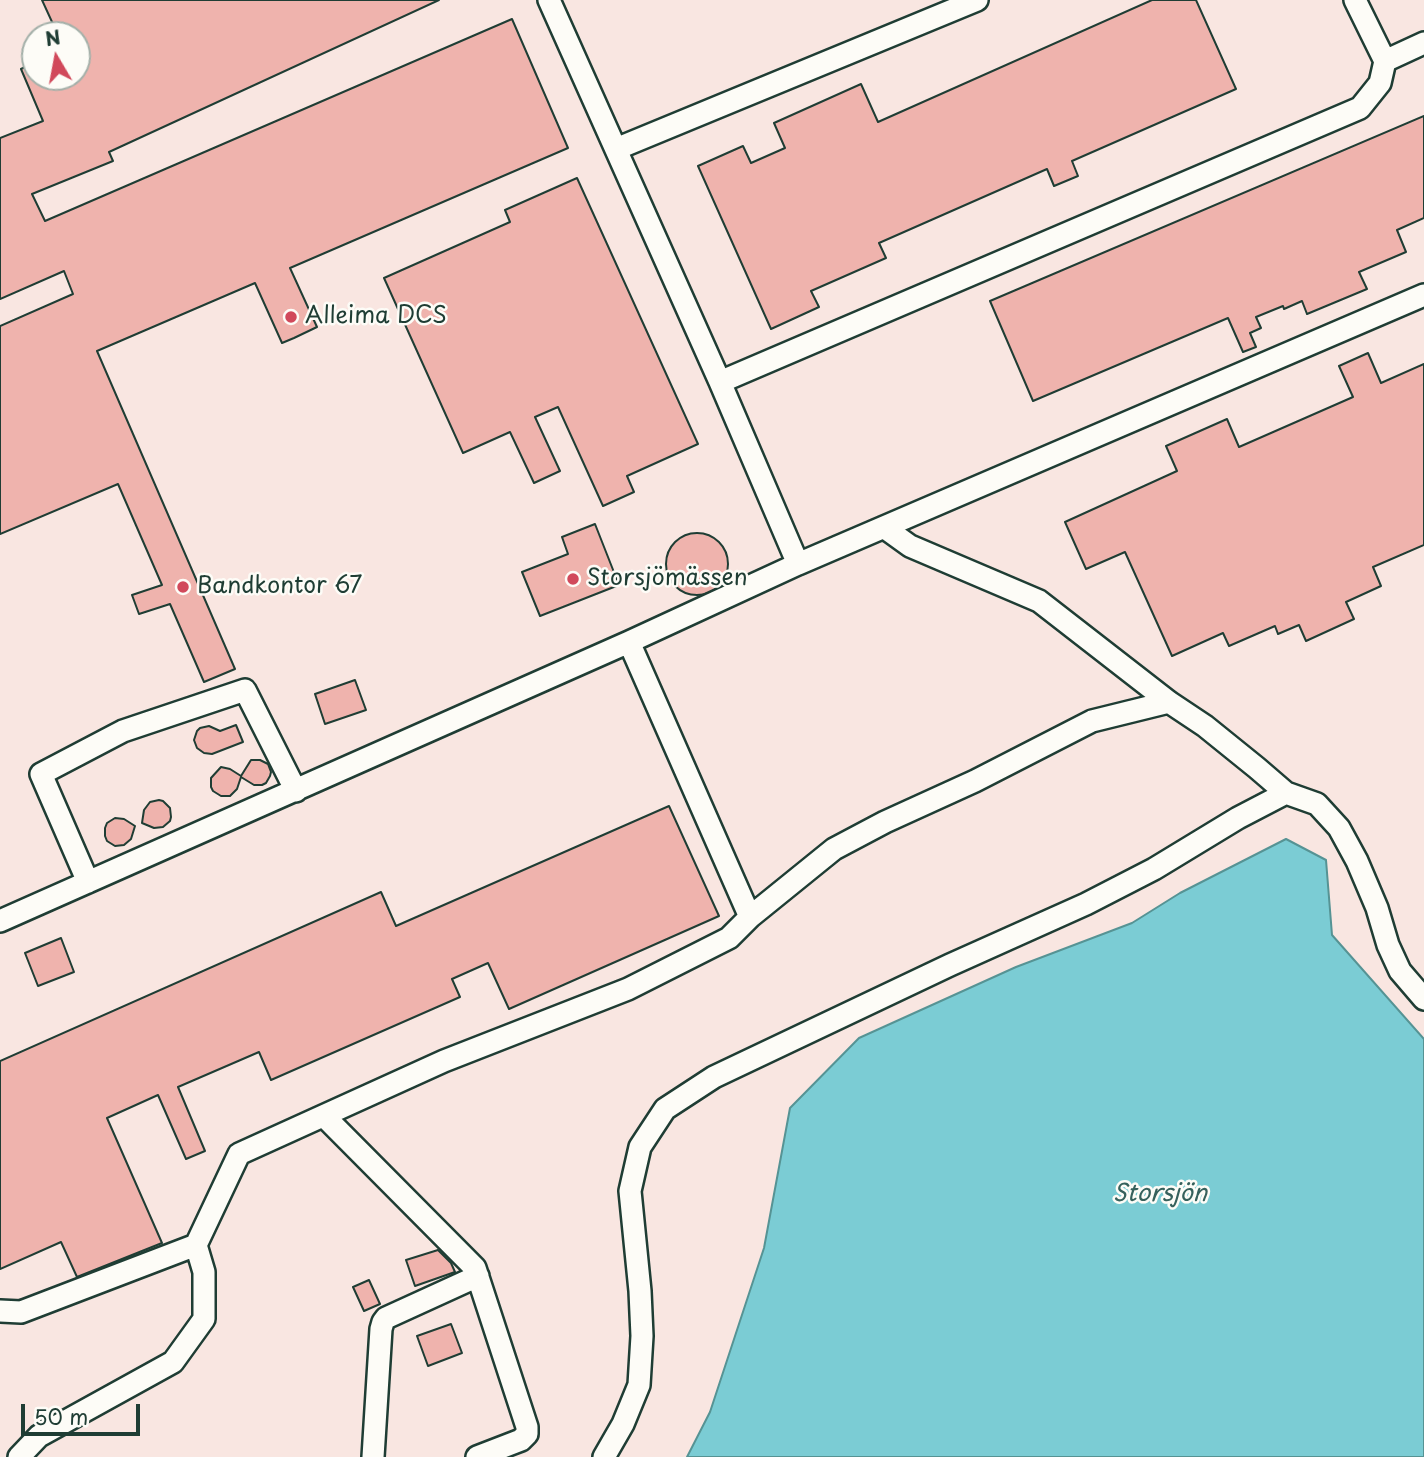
<!DOCTYPE html>
<html>
<head>
<meta charset="utf-8">
<style>
	body { margin:0 }
	#map { position:relative; width:1424px; height:1457px; overflow:hidden; background:#fdfcf7; font-family:"Playpen Sans",sans-serif }
	canvas { display:block }
	.north { position:absolute; left:21px; top:21px; width:70px; height:70px; box-sizing:border-box; background:#fdfcf7; border:2px solid #a4b0a9; border-radius:50%; rotate:350deg; font-size:19px; font-weight:700; line-height:28px; text-align:center; color:#1f3d34 }
	.north::after { content:''; display:block; margin:auto; width:24px; height:32px; background:#d1495b; clip-path:polygon(50% 0,100% 100%,50% 72%,0 100%) }
	.scale { position:absolute; left:21px; top:1404px; width:119px; height:32px; box-sizing:border-box; border:4px solid #1f3d34; border-top:0; padding-left:9px; font-size:21px; line-height:24px; white-space:nowrap; color:#1f3d34; -webkit-text-stroke:5px #fdfcf7; paint-order:stroke }
</style>
</head>
<body>
<div id="map">
<canvas width="1424" height="1457"></canvas>
<div class="north">N</div>
<div class="scale">50 m</div>
</div>
<script>
const ctx = document.querySelector('canvas').getContext('2d');
ctx.lineJoin = 'round';
function fill(path, color) { ctx.fillStyle = color; ctx.fill(path, 'evenodd'); }
function trace(path, color, width, dash) { ctx.strokeStyle = color; ctx.lineWidth = width; ctx.lineCap = dash ? 'butt' : 'round'; ctx.setLineDash(dash || []); ctx.stroke(path); }
function label(font, color, halo, rows, align = 'center') {
  ctx.font = font + ' "Playpen Sans",sans-serif'; ctx.lineWidth = 5; ctx.setLineDash([]); ctx.textBaseline = 'middle'; ctx.strokeStyle = halo; ctx.fillStyle = color; for (const [text, x, y, turn = 0] of rows) {
    ctx.save(); ctx.translate(x, y); ctx.rotate((+turn || 0) * Math.PI / 180); ctx.textAlign = isNaN(turn) ? turn : align; if (halo) ctx.strokeText(text, 0, 0); ctx.fillText(text, 0, 0); ctx.restore();
  }
}
fill(new Path2D(`
	M 0,0 L 1424,0 L 1424,1039 L 1332,935 L 1326,860 L 1286,840 L 1180,893 L 1132,923 L 1016,967 L 859,1037 L 790,1108 L 764,1248 L 710,1412 L 687,1457 L 0,1457 ZM 35,35 L 77,35 L 77,77 L 35,77 Z`), '#f9e6e1');
const water = new Path2D(`
	M 1286,839 L 1326,860 L 1332,935 L 1424,1039 L 1424,1457 L 687,1457 L 710,1412 L 764,1248 L 790,1108 L 859,1038 L 1016,967 L 1132,923 L 1180,893 Z`);
fill(water, '#7bccd4');
trace(water, '#569394', 2);
const building = new Path2D(`
	M 42,0 L 439,0 L 109,152 L 113,161 L 32,194 L 45,221 L 512,19 L 568,148 L 290,268 L 317,327 L 294,338 L 282,343 L 255,283 L 97,351 L 235,669 L 204,682 L 170,604 L 139,614 L 132,595 L 162,585 L 118,484 L 0,534 L 0,326 L 73,294 L 64,271 L 0,299 L 0,138 L 43,121 L 21,69 L 35,62 L 35,77 L 77,77 L 77,35 L 58,35 Z
	M 1152,0 L 1196,0 L 1236,89 L 1072,161 L 1078,176 L 1054,186 L 1047,169 L 879,243 L 886,258 L 811,291 L 819,307 L 771,329 L 698,166 L 743,146 L 751,163 L 785,148 L 774,123 L 861,84 L 878,122 Z
	M 1424,116 L 1424,218 L 1397,230 L 1406,252 L 1359,272 L 1367,289 L 1307,314 L 1302,301 L 1284,309 L 1283,306 L 1256,317 L 1261,328 L 1250,333 L 1256,347 L 1243,352 L 1228,318 L 1033,401 L 990,301 Z
	M 577,178 L 698,444 L 627,476 L 634,492 L 603,506 L 558,407 L 535,417 L 560,471 L 534,483 L 510,432 L 463,453 L 384,278 L 510,222 L 505,210 Z
	M 1368,353 L 1381,383 L 1424,364 L 1424,545 L 1373,567 L 1381,586 L 1346,602 L 1354,619 L 1306,641 L 1299,625 L 1278,634 L 1275,626 L 1229,646 L 1223,633 L 1172,656 L 1125,552 L 1086,569 L 1065,522 L 1177,471 L 1166,446 L 1227,419 L 1239,447 L 1353,397 L 1339,366 Z
	M 595,524 L 619,585 L 540,616 L 522,572 L 568,554 L 562,537 Z
	M666 564a31 31 0 1 1 62 0a31 31 0 1 1-62 0Z
	M 355,680 L 366,710 L 325,724 L 315,694 Z
	M 236,725 L 243,742 L 212,754 L 204,753 L 197,748 L 194,740 L 197,731 L 200,728 L 209,726 L 220,731 Z
	M 251,760 L 260,760 L 268,764 L 271,772 L 270,776 L 266,783 L 262,785 L 254,785 L 241,777 L 237,789 L 230,796 L 221,796 L 213,791 L 211,787 L 211,778 L 221,767 L 230,769 L 241,776 Z
	M 159,800 L 163,801 L 170,808 L 171,817 L 170,821 L 163,827 L 154,828 L 142,823 L 144,810 L 150,802 Z
	M 669,806 L 719,916 L 509,1009 L 488,963 L 452,979 L 460,997 L 271,1080 L 259,1052 L 178,1087 L 205,1151 L 186,1159 L 158,1095 L 107,1118 L 162,1243 L 77,1277 L 61,1242 L 0,1269 L 0,1061 L 381,892 L 396,926 Z
	M 115,818 L 124,819 L 135,826 L 131,839 L 124,845 L 115,846 L 107,841 L 105,836 L 105,828 L 107,823 Z
	M 61,938 L 74,972 L 38,986 L 25,953 Z
	M 438,1250 L 451,1263 L 455,1272 L 415,1286 L 406,1260 Z
	M 369,1280 L 380,1304 L 364,1311 L 353,1287 Z
	M 451,1324 L 462,1353 L 428,1366 L 417,1336 Z`);
fill(building, '#efb3ad');
trace(building, '#1f3d34', 2);
const minor = new Path2D(`
	M 549,0 L 720,382 L 798,564
	M 1385,61 L 1424,43
	M 616,149 L 977,0
	M 720,382 L 1360,108 L 1380,83 L 1385,61 L 1355,0
	M 885,528 L 910,546 L 1039,601 L 1169,702 L 1205,726 L 1257,768 L 1286,793 L 1317,804 L 1339,828 L 1357,861 L 1377,908 L 1388,945 L 1400,971 L 1424,999
	M 88,882 L 41,774 L 123,731 L 245,690 L 296,791
	M 750,917 L 834,849 L 885,822 L 975,781 L 1092,721 L 1169,702
	M 0,921 L 629,642 L 798,564 L 1424,295
	M 324,1116 L 475,1268 L 527,1427 L 527,1434 L 521,1440 L 477,1457
	M 0,1311 L 21,1312 L 196,1245 L 239,1154 L 444,1061 L 628,989 L 729,938 L 750,917 L 629,642
	M 19,1457 L 39,1436 L 173,1362 L 204,1319 L 204,1272 L 196,1245
	M 373,1457 L 381,1329 L 383,1322 L 386,1318 L 478,1276
	M 604,1457 L 623,1424 L 639,1385 L 642,1336 L 640,1291 L 630,1191 L 640,1147 L 665,1109 L 714,1077 L 950,965 L 1086,904 L 1154,869 L 1238,818 L 1286,793`);
trace(minor, '#1f3d34', 26);
trace(minor, '#fdfcf7', 21);
for (const [x, y, r, color] of [
	[291,317,7,"#d1495b"],
	[573,579,7,"#d1495b"],
	[183,587,7,"#d1495b"]
]) { const dot = new Path2D(); dot.arc(x, y, r, 0, 2 * Math.PI); ctx.fillStyle = color; ctx.fill(dot); trace(dot, '#fdfcf7', 2.5); }
label('23px', '#1f3d34', '#fdfcf7', [
	["Alleima DCS",305,317],
	["Storsjömässen",587,579],
	["Bandkontor 67",197,587]
], 'left');
label('italic 24px', '#36615c', '#fdfcf7', [
	["Storsjön",1160,1194]
]);
</script>
</body>
</html>
